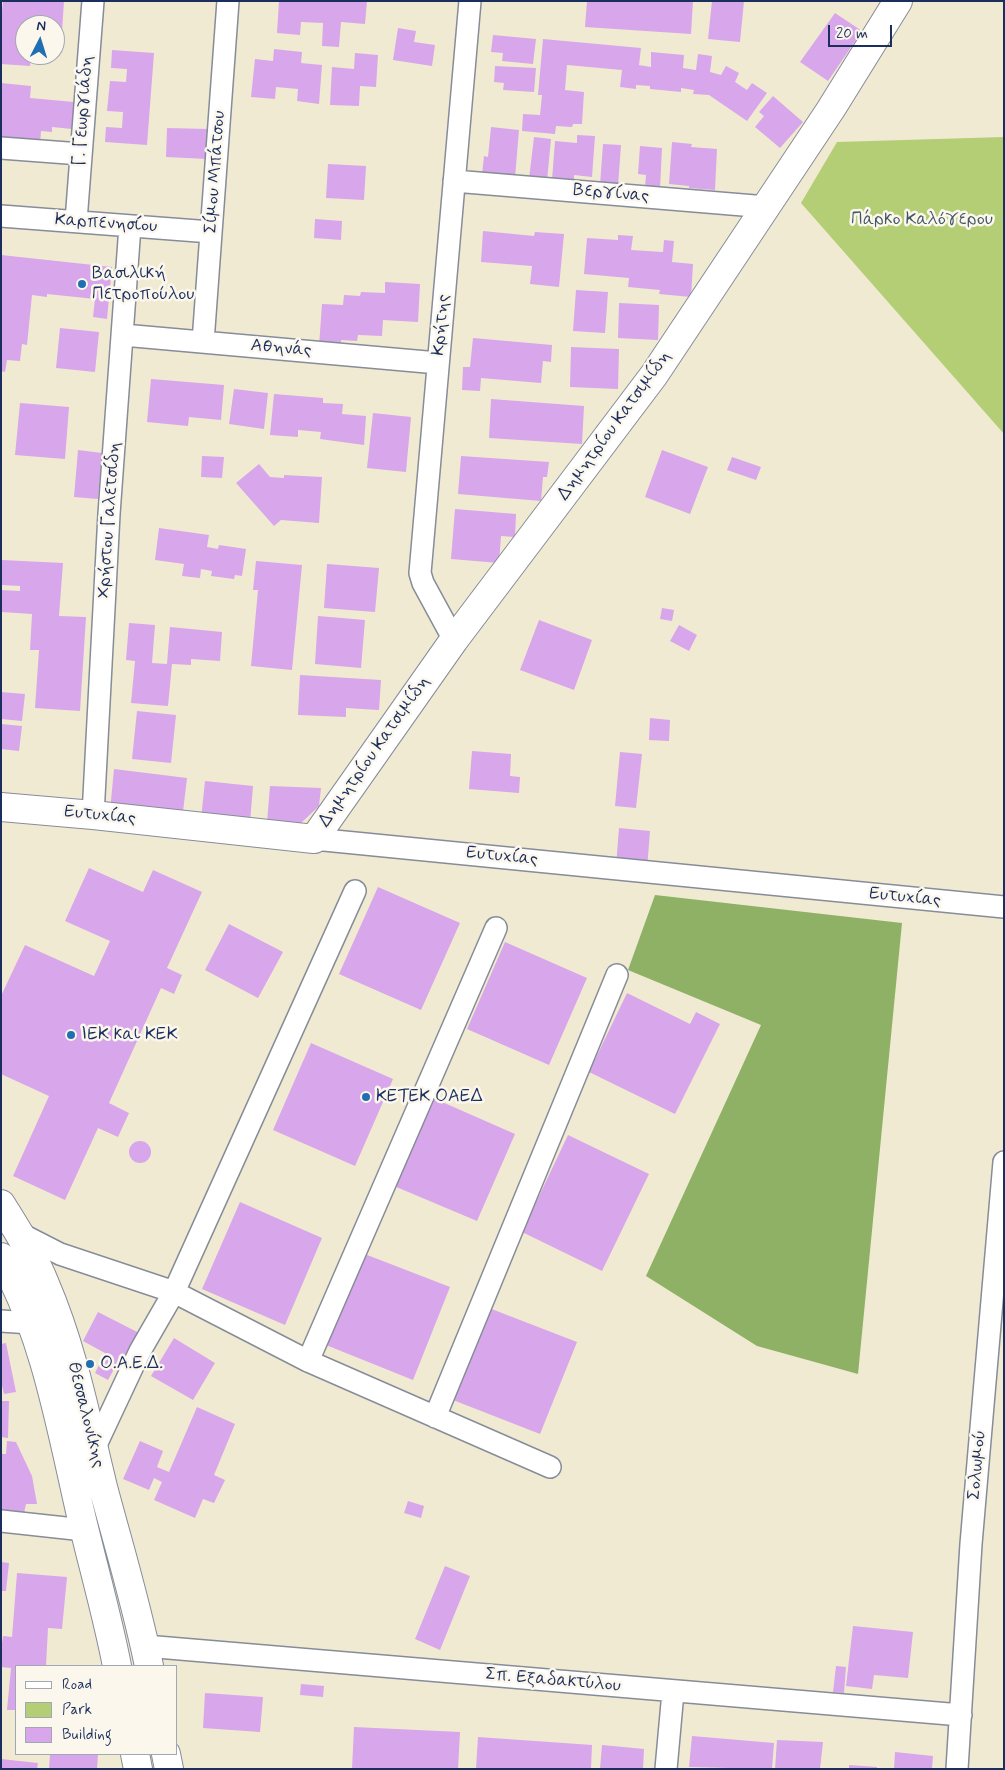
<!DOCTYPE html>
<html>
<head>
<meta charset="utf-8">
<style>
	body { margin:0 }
	#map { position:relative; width:1005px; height:1770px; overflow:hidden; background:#f1ead2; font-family:Mynerve,sans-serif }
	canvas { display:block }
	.frame { position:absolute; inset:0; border:2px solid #1b2f5e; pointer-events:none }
	.legend { position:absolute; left:15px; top:1665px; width:162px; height:90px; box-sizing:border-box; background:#fbf7ec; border:1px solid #a1a7b3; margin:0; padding:6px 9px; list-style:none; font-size:15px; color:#1b2f5e }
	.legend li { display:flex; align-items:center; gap:10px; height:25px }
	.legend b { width:25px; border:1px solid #a1a7b3 }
	.north { position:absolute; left:15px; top:15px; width:50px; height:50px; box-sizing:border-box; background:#fbf7ec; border:1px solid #a1a7b3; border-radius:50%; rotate:5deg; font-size:14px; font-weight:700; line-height:20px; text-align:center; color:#1b2f5e }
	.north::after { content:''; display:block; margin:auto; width:18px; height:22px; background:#1f6fb2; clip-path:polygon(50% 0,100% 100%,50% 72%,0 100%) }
	.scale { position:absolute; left:828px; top:25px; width:64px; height:22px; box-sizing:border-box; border:2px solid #1b2f5e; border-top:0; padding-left:6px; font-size:15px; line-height:18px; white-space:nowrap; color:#1b2f5e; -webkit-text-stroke:4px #fbf7ec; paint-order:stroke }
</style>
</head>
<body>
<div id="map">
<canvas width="1005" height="1770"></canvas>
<div class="frame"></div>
<ul class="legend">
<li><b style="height:6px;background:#fff"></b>Road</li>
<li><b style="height:14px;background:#b3ce74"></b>Park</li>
<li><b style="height:14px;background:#d8a6ea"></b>Building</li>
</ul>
<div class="north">N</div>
<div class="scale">20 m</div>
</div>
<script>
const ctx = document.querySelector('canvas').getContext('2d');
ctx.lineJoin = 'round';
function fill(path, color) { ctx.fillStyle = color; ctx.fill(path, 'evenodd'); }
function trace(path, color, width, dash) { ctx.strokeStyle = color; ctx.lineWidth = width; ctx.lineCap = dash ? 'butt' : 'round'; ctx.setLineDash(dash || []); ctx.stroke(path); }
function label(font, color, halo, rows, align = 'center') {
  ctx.font = font + ' Mynerve,sans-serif'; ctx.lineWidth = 5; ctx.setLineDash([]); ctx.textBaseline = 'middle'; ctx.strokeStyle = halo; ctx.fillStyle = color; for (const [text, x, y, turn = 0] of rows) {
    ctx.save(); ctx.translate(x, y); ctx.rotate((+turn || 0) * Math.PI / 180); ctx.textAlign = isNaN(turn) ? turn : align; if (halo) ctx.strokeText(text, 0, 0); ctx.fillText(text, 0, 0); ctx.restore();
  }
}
fill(new Path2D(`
	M 1004,137 L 1004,434 L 801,203 L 837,142 Z`), '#b3ce74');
fill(new Path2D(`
	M 655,895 L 902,923 L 858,1374 L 757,1346 L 646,1276 L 761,1025 L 628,970 Z`), '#8eb166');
fill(new Path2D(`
	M 3,1 L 64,1 L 62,32 L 55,31 L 55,25 L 25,25 L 25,55 L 31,55 L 30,66 L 1,64 L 1,20 Z
	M 279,1 L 367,1 L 365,24 L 341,22 L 339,47 L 322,46 L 323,23 L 301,22 L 300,35 L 277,33 Z
	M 587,1 L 693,1 L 691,34 L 585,27 Z
	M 712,1 L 744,1 L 740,42 L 708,39 Z
	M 835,13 L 862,31 L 828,81 L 800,62 Z
	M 398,28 L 416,31 L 414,42 L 435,45 L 432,66 L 393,60 Z
	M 493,35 L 536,39 L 533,64 L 502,61 L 503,53 L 491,52 Z
	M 543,39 L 641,48 L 639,65 L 651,67 L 651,52 L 684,55 L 683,68 L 696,70 L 698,54 L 712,56 L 710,72 L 721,75 L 726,66 L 739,73 L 735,82 L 747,90 L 752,83 L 767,93 L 747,121 L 709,95 L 693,94 L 694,90 L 681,88 L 681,92 L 650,89 L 650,86 L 636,85 L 636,89 L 620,87 L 622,70 L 567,65 L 565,90 L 584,92 L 582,124 L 573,124 L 572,127 L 556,126 L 555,134 L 522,131 L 523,114 L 540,115 L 542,95 L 538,95 Z
	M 274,49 L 302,52 L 301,63 L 322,65 L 319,104 L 297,101 L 298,89 L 276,87 L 275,99 L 251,97 L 255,59 L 273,61 Z
	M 112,50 L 154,53 L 147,145 L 105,142 L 106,127 L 122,128 L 123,112 L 107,111 L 110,81 L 126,82 L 127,69 L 111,68 Z
	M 355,53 L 378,55 L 376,87 L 360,86 L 359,106 L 330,105 L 332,67 L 354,69 Z
	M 495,66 L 536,68 L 534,92 L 503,90 L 504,83 L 494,82 Z
	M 1,83 L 31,86 L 30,98 L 74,102 L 72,129 L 52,127 L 52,132 L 41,131 L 40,145 L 1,141 Z
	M 773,96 L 803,122 L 780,148 L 755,127 L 764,116 L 759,112 Z
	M 491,127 L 519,130 L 515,178 L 482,175 L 484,156 L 488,157 Z
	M 167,128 L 209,129 L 207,159 L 166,157 Z
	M 577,135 L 595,136 L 592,177 L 574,175 L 574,182 L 552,180 L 555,141 L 577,143 Z
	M 534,137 L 551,139 L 547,181 L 529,179 Z
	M 672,142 L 692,144 L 691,147 L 717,149 L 715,190 L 689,188 L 689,186 L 669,184 Z
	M 603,144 L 621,145 L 618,186 L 600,185 Z
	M 640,146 L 662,148 L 660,189 L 645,188 L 646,175 L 638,174 Z
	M 328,164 L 366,166 L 364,200 L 326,198 Z
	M 315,219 L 342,221 L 341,240 L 314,238 Z
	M 483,231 L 534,236 L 535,232 L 564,234 L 559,287 L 530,284 L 532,266 L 481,262 Z
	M 618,235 L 633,236 L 631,250 L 663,252 L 664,240 L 674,241 L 672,262 L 693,264 L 691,297 L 659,294 L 660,290 L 628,287 L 629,278 L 584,274 L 587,238 L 618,240 Z
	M 1,255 L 112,267 L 107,319 L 93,317 L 95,299 L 47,294 L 47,297 L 32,295 L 27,345 L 22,344 L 20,361 L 7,360 L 5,372 L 1,371 Z
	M 385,282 L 420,284 L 418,322 L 383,320 L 382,336 L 358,335 L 357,341 L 341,340 L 341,347 L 319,346 L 322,304 L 343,305 L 344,295 L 360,296 L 361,292 L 385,293 Z
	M 576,290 L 608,292 L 605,333 L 573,331 Z
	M 619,303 L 659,305 L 658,340 L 618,338 Z
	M 60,328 L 99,332 L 95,372 L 56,368 Z
	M 473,338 L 552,345 L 551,362 L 543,361 L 541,383 L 481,378 L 480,391 L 462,390 L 463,367 L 470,367 Z
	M 571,347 L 619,349 L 618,389 L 570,387 Z
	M 151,379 L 224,385 L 221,420 L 189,417 L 188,426 L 147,422 Z
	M 234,389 L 268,393 L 264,429 L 229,424 Z
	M 274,394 L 323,398 L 323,403 L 343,404 L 342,414 L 366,416 L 364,445 L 320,439 L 321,432 L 298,430 L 298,437 L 270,435 Z
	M 491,399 L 584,406 L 582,444 L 489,438 Z
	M 20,403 L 69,407 L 65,459 L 15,455 Z
	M 373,413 L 411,417 L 406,472 L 367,468 Z
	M 78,450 L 102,453 L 98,499 L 74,497 Z
	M 662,450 L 708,467 L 690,514 L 645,497 Z
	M 202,456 L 224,457 L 222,478 L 201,477 Z
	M 461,456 L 549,462 L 547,477 L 543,477 L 541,501 L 458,494 Z
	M 732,457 L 761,467 L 756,480 L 727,470 Z
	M 259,464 L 270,477 L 284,478 L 284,475 L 322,477 L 319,523 L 281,520 L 274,526 L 236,483 Z
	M 455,509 L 516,514 L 515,537 L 501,536 L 499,563 L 451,559 Z
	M 159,528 L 209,535 L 207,547 L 218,549 L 219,545 L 246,549 L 242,576 L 235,575 L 234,579 L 211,576 L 212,571 L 201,569 L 200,578 L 182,576 L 184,564 L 155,560 Z
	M 2,560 L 63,563 L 59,616 L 86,617 L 80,711 L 35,708 L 39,650 L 30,650 L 32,614 L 1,612 L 1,590 L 20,591 L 20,586 L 1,585 Z
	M 256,561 L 302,565 L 292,670 L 251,666 L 258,590 L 253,590 Z
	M 327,564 L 379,568 L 375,612 L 324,608 Z
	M 662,608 L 674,610 L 672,621 L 660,619 Z
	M 318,616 L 365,620 L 361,668 L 315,664 Z
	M 539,620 L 592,640 L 574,690 L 520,670 Z
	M 129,623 L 155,625 L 152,663 L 167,664 L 170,627 L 222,632 L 220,661 L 191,659 L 191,665 L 172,664 L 168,706 L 131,703 L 135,661 L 126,660 Z
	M 679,625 L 697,635 L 689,651 L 670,641 Z
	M 300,675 L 381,680 L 379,710 L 346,708 L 346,717 L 298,715 Z
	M 1,692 L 25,694 L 22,721 L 1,719 Z
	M 137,711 L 176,715 L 171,763 L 132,759 Z
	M 650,718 L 670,720 L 669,741 L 649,740 Z
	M 1,724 L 22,726 L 19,751 L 1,749 Z
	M 472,751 L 511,754 L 510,776 L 520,777 L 519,793 L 469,789 Z
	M 620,752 L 642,754 L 636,808 L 615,806 Z
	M 114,769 L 187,778 L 182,820 L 110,811 Z
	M 205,781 L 253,786 L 250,823 L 201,819 Z
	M 270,786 L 321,788 L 319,806 L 300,824 L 267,822 Z
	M 619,828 L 650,831 L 647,869 L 616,866 Z
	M 89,868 L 143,892 L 153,870 L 202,892 L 167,968 L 182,975 L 174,994 L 161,988 L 109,1103 L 129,1113 L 118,1137 L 98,1128 L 65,1200 L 13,1176 L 49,1096 L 1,1074 L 1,996 L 25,945 L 94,976 L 110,941 L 65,921 Z
	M 378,887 L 460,923 L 421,1010 L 339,974 Z
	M 229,924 L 283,952 L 258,998 L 205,970 Z
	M 505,942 L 587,978 L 549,1065 L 467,1029 Z
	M 627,993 L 690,1024 L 696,1012 L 720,1024 L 675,1114 L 589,1072 Z
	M 311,1043 L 393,1079 L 355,1166 L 273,1130 Z
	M 433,1098 L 515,1134 L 477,1221 L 394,1186 Z
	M 568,1135 L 649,1174 L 602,1271 L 522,1232 Z
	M129 1152a11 11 0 1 1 22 0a11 11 0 1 1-22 0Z
	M 240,1202 L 322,1238 L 285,1325 L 202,1289 Z
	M 362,1253 L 450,1287 L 413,1380 L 326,1345 Z
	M 489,1308 L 577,1342 L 540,1434 L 453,1400 Z
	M 98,1312 L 145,1336 L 130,1365 L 119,1360 L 108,1380 L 95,1373 L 105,1353 L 83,1341 Z
	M 174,1338 L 215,1363 L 193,1400 L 151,1376 Z
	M 6,1343 L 16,1392 L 4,1394 L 1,1381 L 1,1344 Z
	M 1,1401 L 9,1401 L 8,1438 L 1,1437 Z
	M 197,1407 L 235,1424 L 214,1475 L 225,1480 L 214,1503 L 203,1499 L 195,1518 L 154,1500 L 162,1482 L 154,1478 L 149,1490 L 123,1479 L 140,1441 L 163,1451 L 157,1467 L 169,1472 Z
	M 7,1441 L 16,1442 L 32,1476 L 37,1504 L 26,1504 L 23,1518 L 1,1515 L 1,1454 L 6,1454 Z
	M 408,1501 L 424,1506 L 421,1518 L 404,1513 Z
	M 1,1562 L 9,1563 L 6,1591 L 1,1591 Z
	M 445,1566 L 470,1576 L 440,1650 L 415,1639 Z
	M 17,1573 L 67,1577 L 62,1629 L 48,1628 L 46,1666 L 16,1666 L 16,1710 L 7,1710 L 11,1668 L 1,1667 L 1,1651 L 3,1636 L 12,1637 Z
	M 853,1626 L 913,1632 L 908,1678 L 874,1675 L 872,1689 L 846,1686 Z
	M 836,1666 L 846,1667 L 844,1693 L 833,1692 Z
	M 301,1684 L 324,1686 L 323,1697 L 300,1695 Z
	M 205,1693 L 263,1697 L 260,1732 L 203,1728 Z
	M 354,1727 L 460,1732 L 458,1769 L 352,1769 Z
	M 692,1736 L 774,1743 L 772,1769 L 689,1767 Z
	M 478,1737 L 592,1745 L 591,1769 L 476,1769 Z
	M 777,1740 L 823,1742 L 820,1769 L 775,1769 Z
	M 602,1745 L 644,1749 L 643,1769 L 600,1769 Z
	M 895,1752 L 933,1756 L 932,1769 L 894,1769 Z
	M 50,1754 L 98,1754 L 97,1769 L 49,1769 Z
	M 1,1759 L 38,1763 L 37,1769 L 1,1769 Z
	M 849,1765 L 877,1767 L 877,1769 L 849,1769 Z`), '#d8a6ea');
const street = new Path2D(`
	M 1,148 L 81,154
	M 454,181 L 767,207
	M 1,216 L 211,232
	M 76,221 L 93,1
	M 123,335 L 438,363
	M 203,342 L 228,1
	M 454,640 L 423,583 L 420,573 L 470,1
	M 93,815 L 109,514 L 130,226
	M 314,839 L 1004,907
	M 19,1233 L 60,1254 L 174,1292 L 308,1361 L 550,1467
	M 1,1321 L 31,1323
	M 308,1361 L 496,928
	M 435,1417 L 617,975
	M 95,1447 L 140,1351 L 174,1292 L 355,891
	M 1,1521 L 84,1530
	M 145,1646 L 961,1715
	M 666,1769 L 673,1692
	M 957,1769 L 971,1544 L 1004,1162`);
const secondary = new Path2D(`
	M 1,807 L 93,815 L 314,839 L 454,640 L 654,375 L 831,109 L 898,1
	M 1,1204 C 17,1230 34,1256 45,1284 C 73,1349 86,1418 103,1487 C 119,1547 137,1606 149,1666
	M 1,1257 C 44,1331 61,1428 80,1511 C 92,1563 107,1614 117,1666
	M 135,1754 L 138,1769
	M 166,1754 L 169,1769`);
trace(street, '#868c98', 24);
trace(secondary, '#868c98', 30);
trace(street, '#fff', 21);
trace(secondary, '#fff', 28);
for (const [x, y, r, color] of [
	[82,284,5,"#1f6fb2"],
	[71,1035,5,"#1f6fb2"],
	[366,1097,5,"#1f6fb2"],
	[90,1364,5,"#1f6fb2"]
]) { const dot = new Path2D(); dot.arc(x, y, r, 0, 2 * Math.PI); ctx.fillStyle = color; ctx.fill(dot); trace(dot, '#fbf7ec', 2); }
label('18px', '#1b2f5e', '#fbf7ec', [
	["Γ. Γεωργιάδη",84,111,-86],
	["Σίμου Μπάτσου",216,172,-86],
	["Βεργίνας",611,194,5],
	["Καρπενησίου",106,224,4],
	["Κρήτης",442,325,-85],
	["Αθηνάς",281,349,5],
	["Δημητρίου Κατσιμίδη",615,426,-54],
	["Χρήστου Γαλετσίδη",110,520,-86],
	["Δημητρίου Κατσιμίδη",375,752,-55],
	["Ευτυχίας",100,816,6],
	["Ευτυχίας",502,857,6],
	["Ευτυχίας",905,898,6],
	["Θεσσαλονίκης",85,1415,76],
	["Σολωμού",978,1465,-85],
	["Σπ. Εξαδακτύλου",553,1681,5]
]);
label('18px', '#415764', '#fbf7ec', [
	["Πάρκο Καλόγερου",922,220]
]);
label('18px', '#1b2f5e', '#fbf7ec', [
	["Βασιλική",92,274],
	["Πετροπούλου",92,295],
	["ΙΕΚ και ΚΕΚ",81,1035],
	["ΚΕΤΕΚ ΟΑΕΔ",376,1097],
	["Ο.Α.Ε.Δ.",100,1364]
], 'left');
</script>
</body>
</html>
